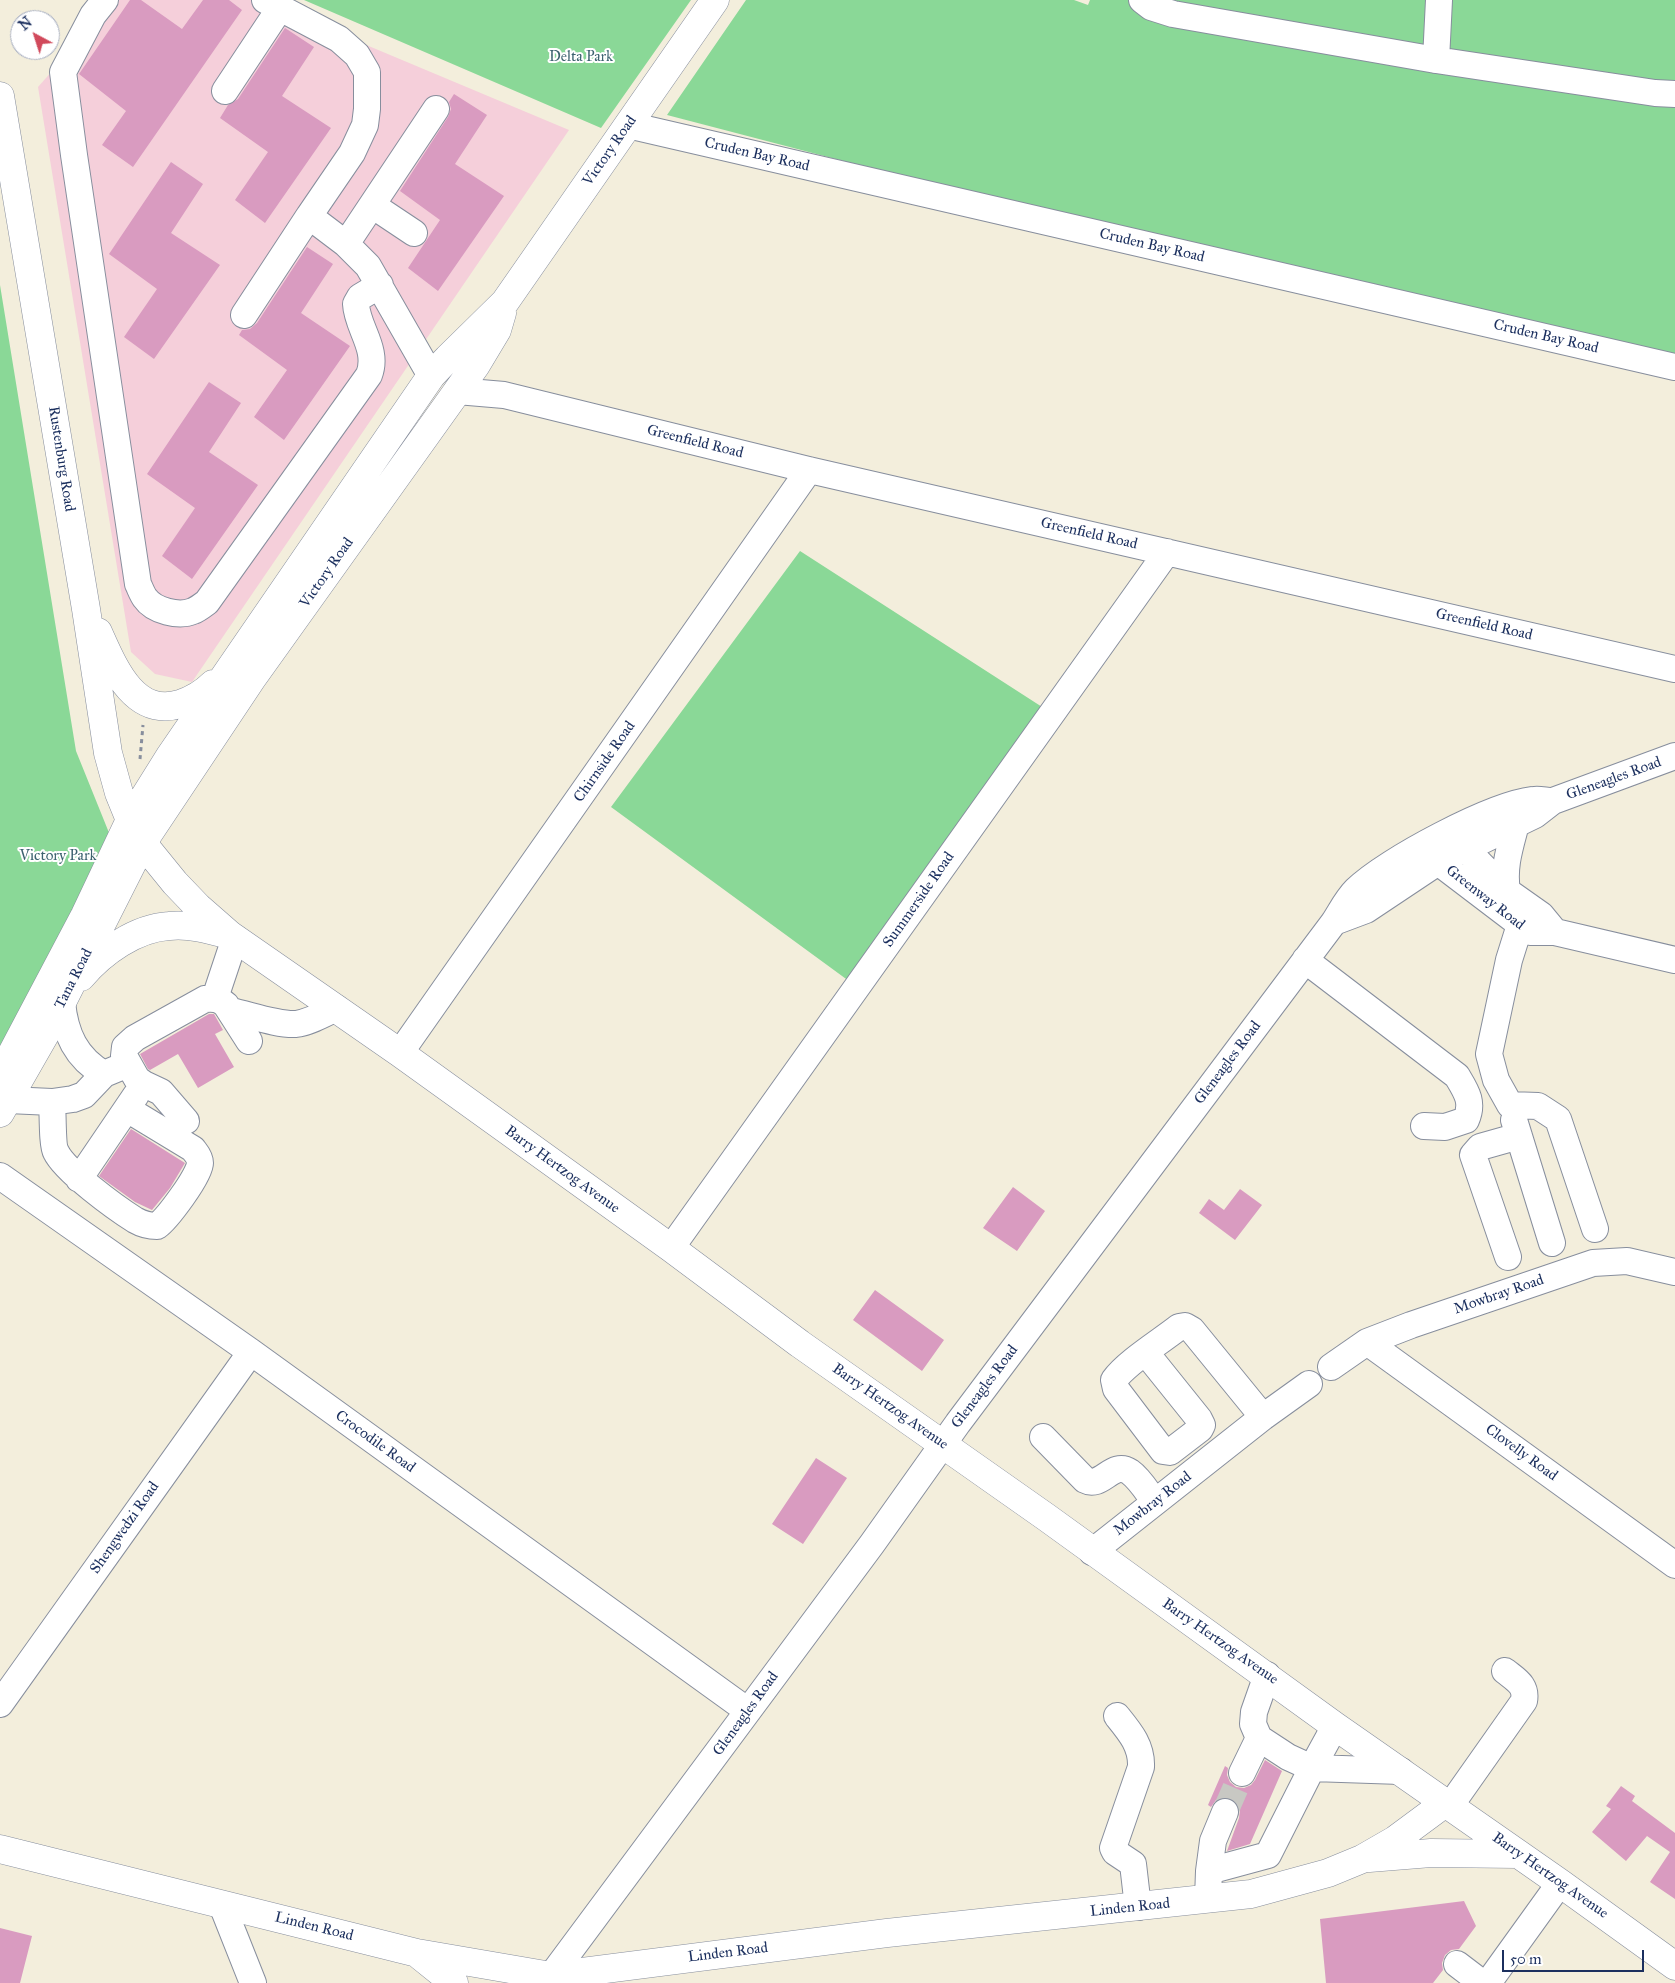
<!DOCTYPE html>
<html>
<head>
<meta charset="utf-8">
<style>
	body { margin:0 }
	#map { position:relative; width:1675px; height:1983px; overflow:hidden; background:#f3eedc; font-family:"IM FELL Great Primer",serif }
	canvas { display:block }
	.north { position:absolute; left:10px; top:10px; width:50px; height:50px; box-sizing:border-box; background:#fff; border:1px solid #a4acbf; border-radius:50%; rotate:320deg; font-size:14px; font-weight:700; line-height:20px; text-align:center; color:#1b2f5e }
	.north::after { content:''; display:block; margin:auto; width:18px; height:22px; background:#d1495b; clip-path:polygon(50% 0,100% 100%,50% 72%,0 100%) }
	.scale { position:absolute; left:1502px; top:1950px; width:142px; height:22px; box-sizing:border-box; border:2px solid #1b2f5e; border-top:0; padding-left:6px; font-size:15px; line-height:18px; white-space:nowrap; color:#1b2f5e; -webkit-text-stroke:4px #fff; paint-order:stroke }
</style>
</head>
<body>
<div id="map">
<canvas width="1675" height="1983"></canvas>
<div class="north">N</div>
<div class="scale">50 m</div>
</div>
<script>
const ctx = document.querySelector('canvas').getContext('2d');
ctx.lineJoin = 'round';
function fill(path, color) { ctx.fillStyle = color; ctx.fill(path, 'evenodd'); }
function trace(path, color, width, dash) { ctx.strokeStyle = color; ctx.lineWidth = width; ctx.lineCap = dash ? 'butt' : 'round'; ctx.setLineDash(dash || []); ctx.stroke(path); }
function label(font, color, halo, rows, align = 'center') {
  ctx.font = font + ' "IM FELL Great Primer",serif'; ctx.lineWidth = 4; ctx.setLineDash([]); ctx.textBaseline = 'middle'; ctx.strokeStyle = halo; ctx.fillStyle = color; for (const [text, x, y, turn = 0] of rows) {
    ctx.save(); ctx.translate(x, y); ctx.rotate((+turn || 0) * Math.PI / 180); ctx.textAlign = isNaN(turn) ? turn : align; if (halo) ctx.strokeText(text, 0, 0); ctx.fillText(text, 0, 0); ctx.restore();
  }
}
fill(new Path2D(`
	M 115,0 L 259,0 L 569,130 L 192,682 L 155,674 L 131,652 L 38,87 Z`), '#f5cfda');
fill(new Path2D(`
	M 304,0 L 691,0 L 601,128 Z
	M 746,0 L 1074,0 L 1088,5 L 1090,0 L 1675,0 L 1675,378 L 667,115 Z
	M 0,285 L 76,751 L 120,860 L 0,1081 Z
	M 800,551 L 1053,714 L 853,984 L 611,807 Z`), '#8ad897');
fill(new Path2D(`
	M 130,0 L 141,0 L 182,29 L 203,0 L 229,0 L 242,10 L 133,167 L 102,145 L 126,111 L 79,74 Z
	M 285,28 L 314,47 L 282,96 L 331,128 L 265,223 L 235,200 L 268,152 L 220,118 L 228,105 L 238,99 Z
	M 454,94 L 487,115 L 455,164 L 504,196 L 438,291 L 408,268 L 440,220 L 400,191 L 448,117 L 451,109 L 449,102 Z
	M 171,162 L 203,184 L 171,233 L 220,265 L 154,359 L 124,337 L 157,289 L 109,254 Z
	M 307,247 L 333,264 L 301,313 L 350,346 L 284,440 L 254,417 L 287,370 L 239,335 L 242,330 L 250,329 L 257,323 Z
	M 209,382 L 241,403 L 209,452 L 258,485 L 192,579 L 162,556 L 195,508 L 147,474 Z
	M 209,1014 L 214,1014 L 223,1030 L 215,1034 L 234,1067 L 198,1088 L 178,1054 L 150,1070 L 148,1069 L 140,1054 Z
	M 131,1129 L 185,1163 L 170,1188 L 152,1210 L 135,1202 L 99,1176 Z
	M 1013,1187 L 1045,1211 L 1017,1251 L 983,1228 Z
	M 1240,1189 L 1262,1205 L 1235,1240 L 1199,1213 L 1209,1199 L 1224,1210 Z
	M 875,1290 L 944,1340 L 922,1371 L 853,1320 Z
	M 816,1458 L 847,1478 L 803,1544 L 772,1524 Z
	M 1265,1760 L 1282,1771 L 1250,1844 L 1227,1851 L 1239,1818 L 1240,1810 L 1237,1803 L 1230,1798 L 1223,1797 L 1216,1800 L 1211,1807 L 1208,1805 L 1225,1766 L 1228,1768 L 1227,1775 L 1230,1782 L 1236,1787 L 1244,1788 L 1251,1785 L 1255,1780 Z
	M 1621,1786 L 1635,1796 L 1632,1801 L 1675,1833 L 1675,1899 L 1650,1882 L 1670,1852 L 1647,1836 L 1626,1861 L 1592,1832 L 1611,1809 L 1606,1806 Z
	M 1464,1901 L 1476,1926 L 1459,1949 L 1451,1950 L 1445,1955 L 1442,1963 L 1443,1970 L 1433,1983 L 1326,1983 L 1320,1919 Z
	M 0,1928 L 32,1936 L 20,1983 L 0,1983 Z`), '#d99bc0');
trace(new Path2D(`
	M 1225,1812 L 1242,1773`), '#c8c8c3', 26, [26, 13]);
const minor = new Path2D(`
	M 105,0 L 93,15 L 63,72 L 74,155 L 138,584 C 140,588 142,594 145,598 C 154,611 179,617 193,611 C 198,609 203,605 207,602 L 369,375 C 379,349 357,328 356,304 L 360,297 L 380,285
	M 265,0 L 339,39 L 357,55 L 367,72 L 367,109 L 365,125 L 352,153 L 309,216 L 346,244 L 368,266 L 431,376
	M 1142,0 L 1151,7 L 1173,14 L 1436,60 L 1655,93 L 1675,94
	M 1436,60 L 1439,0
	M 225,91 L 280,8
	M 628,125 L 1675,367
	M 372,205 L 414,233
	M 346,244 L 436,109
	M 244,315 L 309,216
	M 457,391 L 504,395 L 809,470 L 1675,669
	M 1453,836 L 1507,891 L 1541,915 L 1555,932
	M 1429,848 L 1438,862 L 1530,932 L 1555,932 L 1675,960
	M 1507,891 C 1503,867 1510,847 1516,824
	M 1334,922 L 1366,910 L 1438,862 L 1535,815 L 1553,801 L 1675,756
	M 1520,925 L 1509,960 L 1489,1054 L 1496,1080 L 1510,1105 L 1538,1106 L 1558,1119 L 1595,1229
	M 1305,960 L 1457,1076 C 1466,1091 1474,1102 1466,1120 L 1445,1127 L 1424,1126
	M 215,998 L 235,938
	M 62,1002 C 65,1034 76,1058 104,1074
	M 231,1011 C 250,1015 277,1025 296,1024 C 310,1022 324,1014 336,1008
	M 400,1053 L 809,470
	M 8,1100 L 52,1102 L 73,1099 L 84,1095 L 104,1074 L 128,1064
	M 52,1102 C 53,1113 52,1145 56,1152 C 65,1171 116,1208 135,1220 C 142,1224 149,1226 157,1226 C 167,1219 200,1175 200,1163 C 200,1157 196,1153 193,1149 L 127,1109
	M 1514,1120 L 1552,1243
	M 186,1121 L 161,1092 L 144,1084 L 137,1079 L 124,1056 L 125,1047 L 135,1038 L 205,999 C 214,998 220,999 226,1005 L 249,1041
	M 0,1176 L 251,1352 L 748,1711
	M 79,1179 L 136,1095
	M 671,1248 L 1167,552
	M 1508,1257 L 1473,1155 L 1480,1147 L 1519,1136
	M 1367,1342 L 1675,1565
	M 1146,1353 L 1199,1419 L 1202,1425 L 1200,1429 L 1170,1452 L 1163,1451 L 1116,1389 L 1114,1380 C 1127,1362 1160,1342 1179,1327 L 1185,1326 L 1192,1330 L 1263,1417
	M 1331,1367 L 1367,1342 L 1411,1325 L 1593,1263 L 1627,1261 L 1675,1272
	M 1043,1437 L 1085,1480 C 1102,1489 1112,1460 1130,1472 C 1140,1479 1148,1493 1155,1502
	M 1092,1552 L 1263,1417 L 1309,1384
	M 1267,1675 L 1254,1712 L 1253,1724 L 1259,1738 L 1288,1757 L 1312,1768 L 1401,1771
	M 0,1704 L 251,1352
	M 1117,1716 C 1130,1732 1142,1746 1141,1767 L 1113,1848 L 1115,1852 L 1133,1864 L 1138,1907
	M 1242,1773 L 1259,1738
	M 1450,1806 L 1524,1701 C 1527,1685 1516,1680 1505,1671
	M 1209,1871 L 1213,1841 L 1225,1812
	M 1208,1899 L 1209,1871 L 1268,1855 L 1312,1768 L 1335,1726
	M 222,1905 L 253,1983
	M 1457,1964 L 1482,1983
	M 546,1983 L 872,1544 L 958,1423 L 1334,922 C 1341,911 1347,899 1356,890 C 1387,860 1491,805 1533,800 C 1540,799 1546,801 1553,801
	M 1488,1983 L 1560,1883`);
const major = new Path2D(`
	M 0,96 L 86,609 L 108,753 L 119,793 L 130,820 L 149,851 L 175,883 L 198,907 L 230,935 L 400,1053 L 671,1248 L 800,1344 L 1046,1517 L 1335,1726 L 1560,1883 L 1675,1966
	M 98,632 C 113,665 133,718 180,704 C 192,700 203,694 213,684
	M 81,977 C 102,952 136,928 169,926 C 189,924 208,929 226,934
	M 0,1076 L 85,915 L 130,820 L 170,756 L 431,376 L 448,358 L 505,302 L 715,0
	M 0,1113 L 51,1024 L 143,842 L 253,677 L 476,365 L 497,330 L 502,313
	M 0,1849 L 417,1953 L 551,1976 L 887,1933 L 1251,1894 L 1328,1873 L 1362,1859 L 1395,1840 L 1445,1803
	M 1369,1858 L 1431,1853 L 1518,1854
	M 418,1954 L 454,1983`);
trace(minor, '#878e9d', 28);
trace(major, '#878e9d', 29);
trace(new Path2D(`
	M 140,759 L 143,725`), '#878e9d', 3, [4, 4]);
trace(minor, '#fff', 26);
trace(major, '#fff', 28);
label('15px', '#3c626f', '#fff', [
	["Delta Park",581,57],
	["Victory Park",58,856]
]);
label('15px', '#1b2f5e', '#fff', [
	["Victory Road",610,151,-55],
	["Cruden Bay Road",757,155,13],
	["Cruden Bay Road",1152,246,13],
	["Cruden Bay Road",1546,337,13],
	["Greenfield Road",695,442,14],
	["Rustenburg Road",61,459,81],
	["Greenfield Road",1089,534,13],
	["Victory Road",327,573,-55],
	["Greenfield Road",1484,625,13],
	["Chirnside Road",605,762,-55],
	["Gleneagles Road",1614,779,-20],
	["Greenway Road",1485,898,38],
	["Summerside Road",919,900,-55],
	["Tana Road",74,979,-63],
	["Gleneagles Road",1228,1063,-53],
	["Barry Hertzog Avenue",562,1170,36],
	["Mowbray Road",1499,1295,-19],
	["Gleneagles Road",985,1387,-53],
	["Barry Hertzog Avenue",890,1407,35],
	["Crocodile Road",375,1442,36],
	["Clovelly Road",1521,1453,36],
	["Mowbray Road",1153,1504,-38],
	["Shengwedzi Road",125,1528,-55],
	["Barry Hertzog Avenue",1220,1642,35],
	["Gleneagles Road",746,1714,-54],
	["Barry Hertzog Avenue",1550,1876,35],
	["Linden Road",1130,1908,-6],
	["Linden Road",314,1927,14],
	["Linden Road",728,1953,-7]
]);
</script>
</body>
</html>
